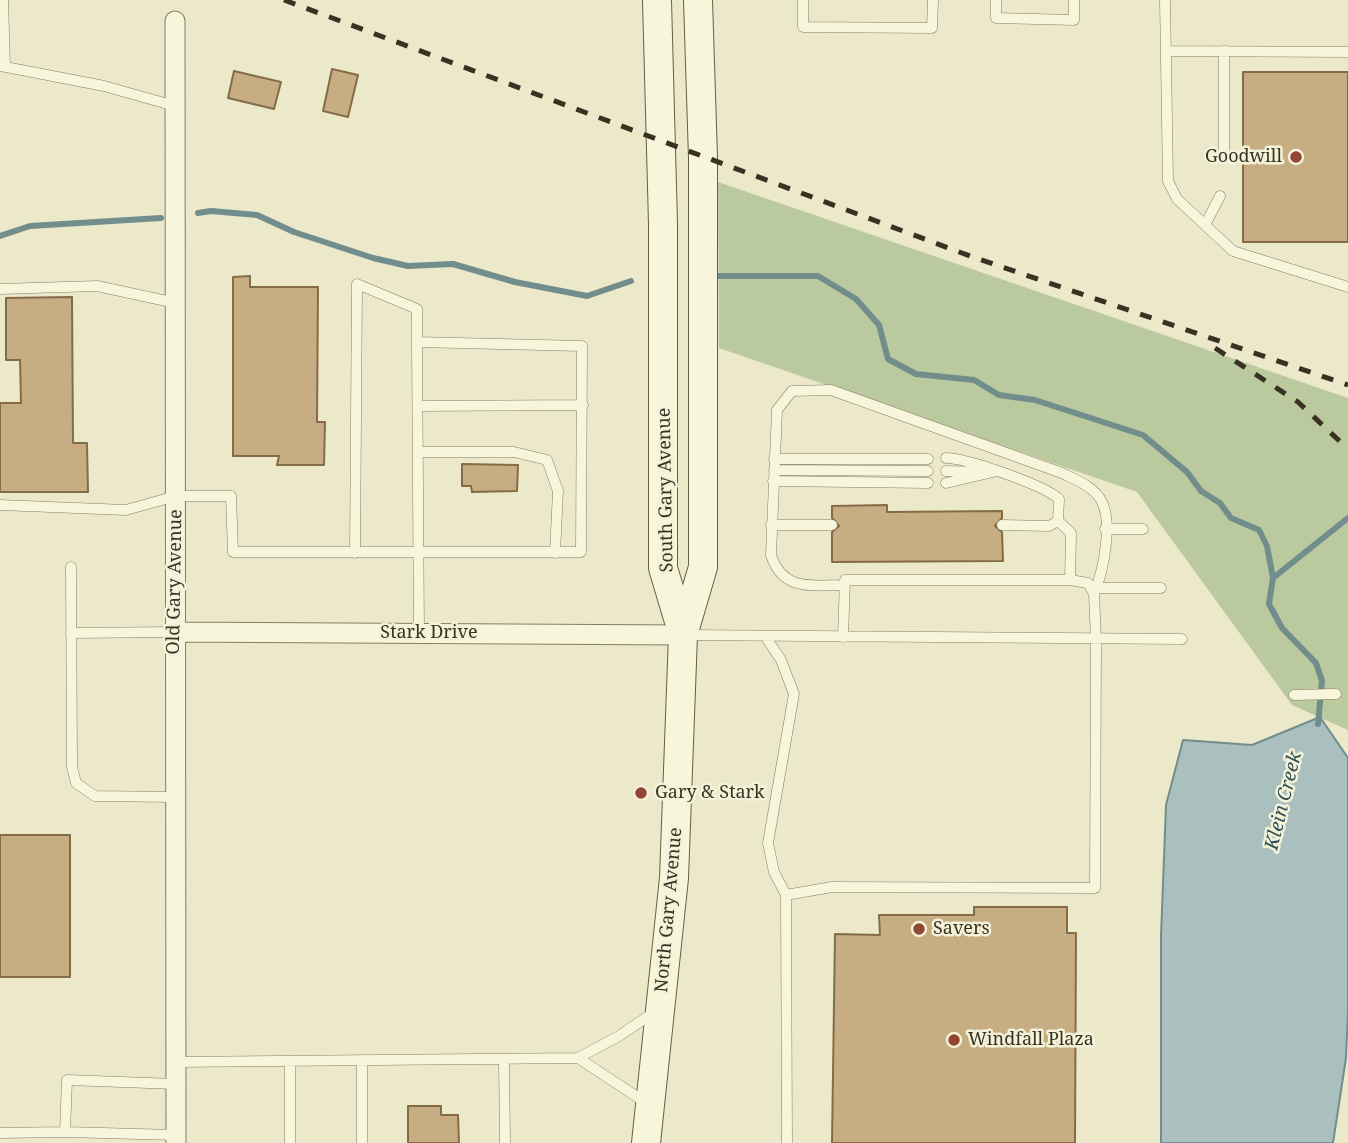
<!DOCTYPE html>
<html>
<head>
<meta charset="utf-8">
<style>
	body { margin:0 }
	canvas { display:block; background:#ece9ca }
</style>
</head>
<body>
<canvas width="1348" height="1143"></canvas>
<script>
const ctx = document.querySelector('canvas').getContext('2d');
ctx.lineJoin = 'round';
function fill(path, color) { ctx.fillStyle = color; ctx.fill(path, 'evenodd'); }
function trace(path, color, width, dash) { ctx.strokeStyle = color; ctx.lineWidth = width; ctx.lineCap = dash ? 'butt' : 'round'; ctx.setLineDash(dash || []); ctx.stroke(path); }
function label(font, color, halo, rows, align = 'center') {
  ctx.font = font + ' "Noto Serif",serif'; ctx.lineWidth = 5; ctx.setLineDash([]); ctx.textBaseline = 'middle'; ctx.strokeStyle = halo; ctx.fillStyle = color; for (const [text, x, y, turn = 0] of rows) {
    ctx.save(); ctx.translate(x, y); ctx.rotate((+turn || 0) * Math.PI / 180); ctx.textAlign = isNaN(turn) ? turn : align; if (halo) ctx.strokeText(text, 0, 0); ctx.fillText(text, 0, 0); ctx.restore();
  }
}
fill(new Path2D(`
	M 718,182 L 1348,398 L 1348,730 L 1292,705 L 1137,492 L 719,348 Z`), '#bbc99e');
const water = new Path2D(`
	M 1320,717 L 1348,758 L 1348,1010 L 1346,1058 L 1333,1143 L 1161,1143 L 1161,936 L 1166,805 L 1183,740 L 1252,745 Z`);
fill(water, '#aac0bf');
trace(water, '#718e8d', 2);
trace(new Path2D(`
	M 198,213 L 211,211 L 257,215 L 294,232 L 373,258 L 408,266 L 453,264 L 515,282 L 587,296 L 631,281
	M 0,236 L 30,226 L 161,218
	M 712,276 L 818,276 L 856,299 L 879,325 L 888,359 L 916,374 L 974,380 L 999,395 L 1035,400 L 1143,435 L 1187,472 L 1201,491 L 1220,503 L 1231,518 L 1259,530 L 1267,546 L 1273,578
	M 1318,724 L 1322,681 L 1316,663 L 1282,628 L 1269,604 L 1273,578 L 1348,518`), '#718e8d', 6);
const building = new Path2D(`
	M 332,69 L 358,75 L 348,117 L 323,111 Z
	M 234,71 L 281,82 L 274,109 L 228,98 Z
	M 1243,72 L 1348,72 L 1348,242 L 1243,242 Z
	M 250,276 L 250,287 L 318,287 L 317,422 L 325,422 L 324,465 L 277,465 L 279,456 L 233,456 L 233,277 Z
	M 72,297 L 73,443 L 87,443 L 88,492 L 0,492 L 0,403 L 21,403 L 20,360 L 6,360 L 6,298 Z
	M 462,464 L 518,465 L 517,491 L 472,492 L 471,486 L 462,486 Z
	M 887,505 L 887,512 L 1002,511 L 1002,518 L 995,526 L 1002,532 L 1003,561 L 832,562 L 832,532 L 839,526 L 832,518 L 832,506 Z
	M 0,835 L 70,835 L 70,977 L 0,977 Z
	M 974,907 L 1067,907 L 1067,933 L 1076,933 L 1075,1143 L 832,1143 L 835,934 L 880,935 L 879,915 L 974,915 Z
	M 408,1106 L 441,1106 L 441,1115 L 458,1115 L 459,1143 L 408,1143 Z`);
fill(building, '#c7ad82');
trace(building, '#846c47', 2);
const lane = new Path2D(`
	M 3,0 L 5,67
	M 803,0 L 803,27 L 932,28 L 933,0
	M 996,0 L 996,18 L 1074,20 L 1074,0
	M 1165,0 L 1168,181 L 1177,199 L 1233,251 L 1348,287
	M 1166,51 L 1348,52
	M 1224,51 L 1224,158
	M 0,66 L 104,86 L 175,106
	M 1205,225 L 1220,196
	M 0,289 L 97,286 L 176,303
	M 418,406 L 583,405
	M 418,452 L 514,452 L 547,460 L 558,491 L 555,553
	M 946,458 C 966,458 1044,485 1059,499 L 1058,521 L 1049,526 L 1002,525
	M 774,459 L 928,459
	M 774,470 L 928,471
	M 946,471 L 984,472
	M 773,481 L 928,483
	M 946,483 L 993,472
	M 0,505 L 126,510 L 176,496 L 231,496 L 233,552 L 581,552 L 582,346 L 417,342 C 418,439 419,536 419,634
	M 1058,521 L 1071,533 L 1070,580
	M 771,525 L 832,525
	M 1105,529 L 1143,529
	M 355,553 L 357,284 L 417,309 L 417,342
	M 71,567 L 72,767 L 76,783 L 95,796 L 174,797
	M 845,585 C 812,585 783,592 771,555 L 777,410 L 792,391 L 831,390 L 1062,473 C 1076,480 1095,487 1102,502 C 1113,524 1103,572 1094,594
	M 1097,588 L 1161,588
	M 71,633 L 174,632
	M 687,635 L 1182,639
	M 765,636 L 781,660 L 794,694 L 768,843 L 774,872 L 786,895 L 787,1143
	M 1294,695 L 1336,694
	M 786,895 L 832,887 L 1095,888 L 1096,639 L 1094,594 L 1088,583 L 1070,580 L 845,580 L 843,637
	M 578,1058 L 648,1104
	M 504,1059 L 505,1143
	M 290,1061 L 290,1143
	M 176,1062 L 578,1058 L 619,1036 L 656,1011
	M 176,1084 L 67,1080 L 65,1132 L 176,1135
	M 0,1133 L 65,1132
	M 362,1143 L 362,1060`);
const street = new Path2D(`
	M 175,21 L 176,1143
	M 174,632 L 683,635`);
const secondary = new Path2D(`
	M 657,0 L 663,224 L 663,568 L 683,635
	M 646,1143 L 674,878 L 683,635 L 703,567 L 703,158 L 698,0`);
trace(lane, '#877d5f', 11);
trace(street, '#877d5f', 21);
trace(secondary, '#695e42', 30);
trace(lane, '#f7f5dc', 10);
trace(street, '#f7f5dc', 19);
trace(secondary, '#f7f5dc', 28);
trace(new Path2D(`
	M 284,0 L 970,256 L 1348,385
	M 1215,348 L 1298,402 L 1348,449`), '#393222', 5, [12, 12]);
for (const [x, y, r, color] of [
	[1296,157,7,"#914734"],
	[641,793,7,"#914734"],
	[919,929,7,"#914734"],
	[954,1040,7,"#914734"]
]) { const dot = new Path2D(); dot.arc(x, y, r, 0, 2 * Math.PI); ctx.fillStyle = color; ctx.fill(dot); trace(dot, '#f4f2d9', 2.5); }
label('18px', '#393222', '#f4f2d9', [
	["Goodwill",1282,157,"right"],
	["Gary & Stark",655,793],
	["Savers",933,929],
	["Windfall Plaza",968,1040]
], 'left');
label('18px', '#393222', '#f4f2d9', [
	["South Gary Avenue",666,490,-91],
	["Old Gary Avenue",175,582,-89],
	["Stark Drive",429,633],
	["North Gary Avenue",669,910,-85]
]);
label('italic 19px', '#325157', '#f4f2d9', [
	["Klein Creek",1284,801,-76]
]);
</script>
</body>
</html>
